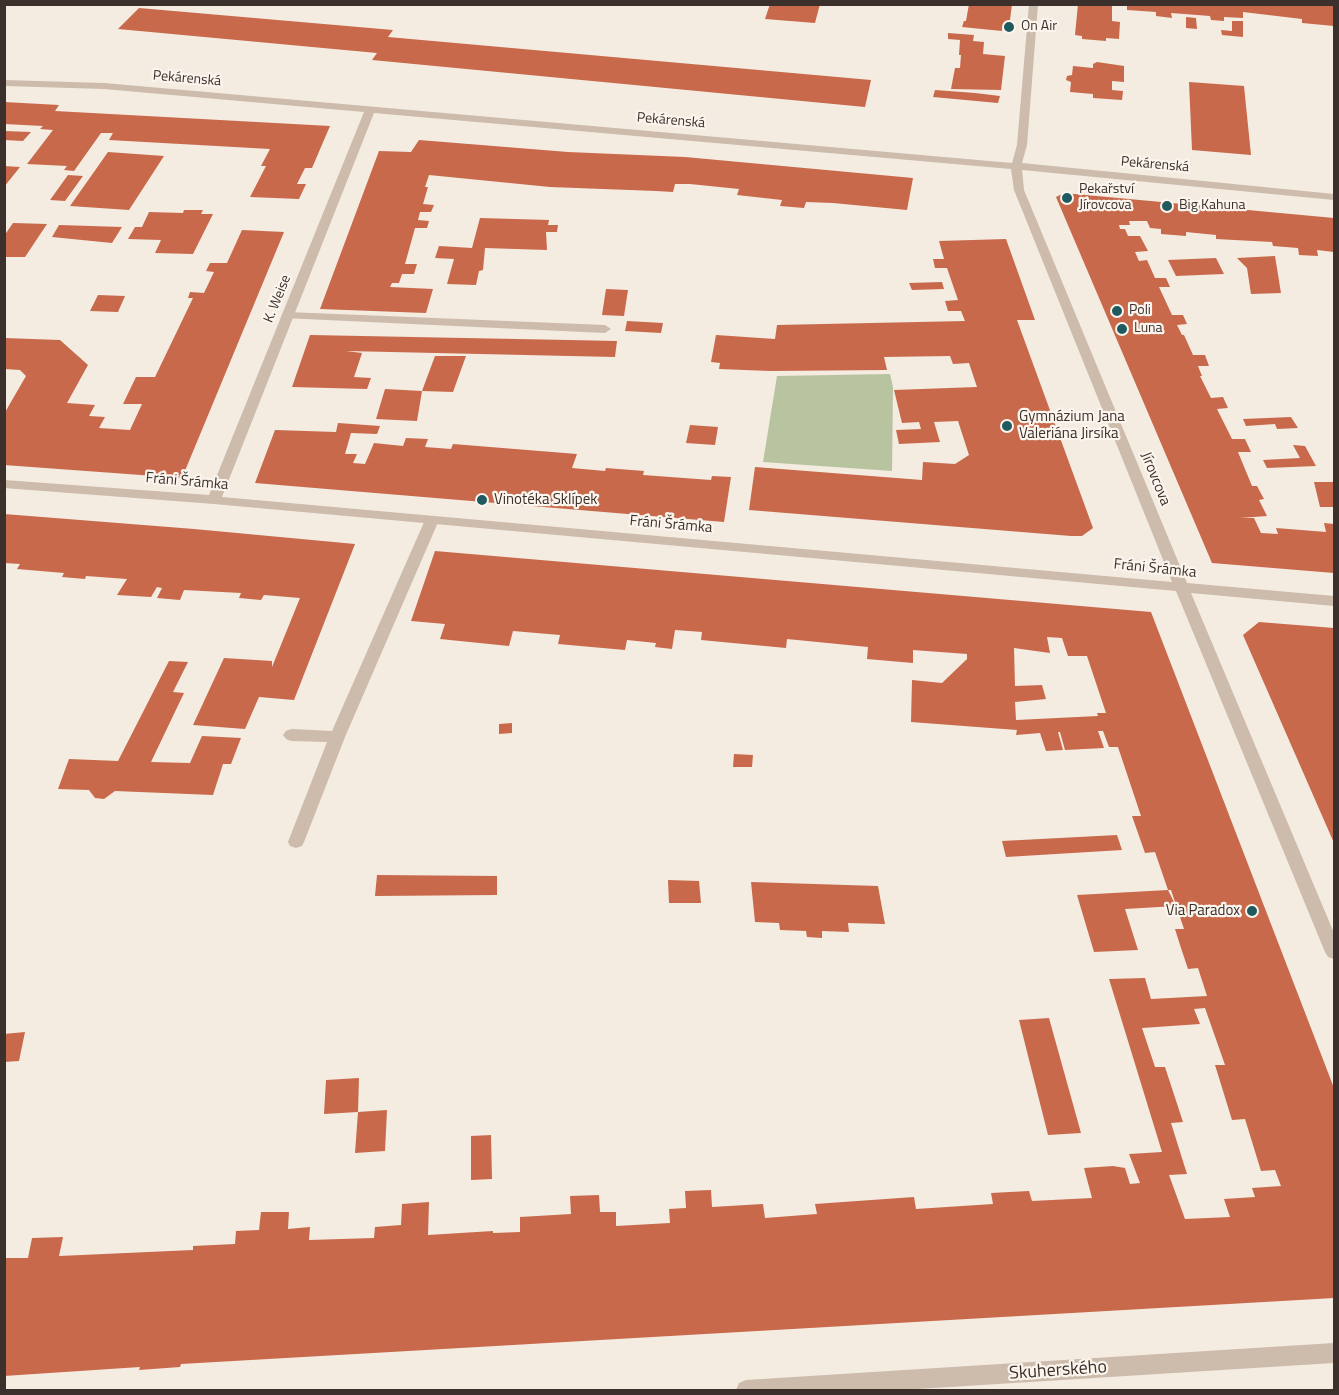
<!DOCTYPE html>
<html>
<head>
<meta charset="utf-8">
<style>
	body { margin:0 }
	#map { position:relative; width:1339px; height:1395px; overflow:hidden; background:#f4ebe1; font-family:"Titillium Web",sans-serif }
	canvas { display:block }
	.frame { position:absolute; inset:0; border:6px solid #3b302b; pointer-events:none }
</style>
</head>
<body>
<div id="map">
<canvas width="1339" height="1395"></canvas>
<div class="frame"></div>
</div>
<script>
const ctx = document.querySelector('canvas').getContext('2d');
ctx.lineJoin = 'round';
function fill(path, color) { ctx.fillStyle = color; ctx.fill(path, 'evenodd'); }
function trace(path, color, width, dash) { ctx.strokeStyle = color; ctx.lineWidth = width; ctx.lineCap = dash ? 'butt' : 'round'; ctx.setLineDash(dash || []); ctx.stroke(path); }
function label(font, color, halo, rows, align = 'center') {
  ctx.font = font + ' "Titillium Web",sans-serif'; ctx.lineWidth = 4.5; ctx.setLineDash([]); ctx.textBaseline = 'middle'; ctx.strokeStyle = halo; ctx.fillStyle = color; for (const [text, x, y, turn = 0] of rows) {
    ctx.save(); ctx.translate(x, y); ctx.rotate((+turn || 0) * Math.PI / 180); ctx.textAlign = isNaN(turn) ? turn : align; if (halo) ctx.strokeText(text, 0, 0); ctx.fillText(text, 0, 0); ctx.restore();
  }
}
fill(new Path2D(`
	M 890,374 L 893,387 L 892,471 L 763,462 L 777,376 Z`), '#b8c4a0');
fill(new Path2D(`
	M 770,4 L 820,4 L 815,23 L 765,19 Z
	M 969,4 L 1012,4 L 1009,28 L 1002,28 L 1002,31 L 962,27 L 964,21 L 966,21 Z
	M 1078,4 L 1112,6 L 1112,21 L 1120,22 L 1119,39 L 1106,38 L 1106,41 L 1082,39 L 1082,36 L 1075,35 Z
	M 1127,4 L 1334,4 L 1334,26 L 1302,23 L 1302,19 L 1243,12 L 1243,18 L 1224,17 L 1224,21 L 1211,20 L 1210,16 L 1171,13 L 1172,18 L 1156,16 L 1156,12 L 1127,10 Z
	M 139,8 L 393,30 L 388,37 L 871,80 L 865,107 L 372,60 L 377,53 L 118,29 Z
	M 1186,17 L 1196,18 L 1197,29 L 1186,28 Z
	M 1232,21 L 1243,21 L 1243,37 L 1222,35 L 1221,30 L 1232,31 Z
	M 948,33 L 974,35 L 973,41 L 984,42 L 983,54 L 1005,56 L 1001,90 L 951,89 L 955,68 L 960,68 L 961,55 L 959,55 L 960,40 L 948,39 Z
	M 1097,62 L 1124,66 L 1124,82 L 1112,81 L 1112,90 L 1123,91 L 1122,100 L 1093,98 L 1093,94 L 1070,92 L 1071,82 L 1066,80 L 1067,76 L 1072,75 L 1073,66 L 1093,68 L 1093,64 Z
	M 1189,82 L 1244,86 L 1251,155 L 1192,150 Z
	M 935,90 L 975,93 L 1000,96 L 998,103 L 933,97 Z
	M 4,102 L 59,105 L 55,111 L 330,126 L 312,168 L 305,168 L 297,184 L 306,184 L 299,199 L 250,197 L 266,166 L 261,166 L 270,149 L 109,140 L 113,133 L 101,133 L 74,171 L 64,170 L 67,166 L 27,164 L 53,130 L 40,129 L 43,126 L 4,124 Z
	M 4,131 L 31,132 L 23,141 L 4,140 Z
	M 419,140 L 568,152 L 685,157 L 913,178 L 907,210 L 833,203 L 806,202 L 804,208 L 780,206 L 782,200 L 737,195 L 739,189 L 690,184 L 675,184 L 673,192 L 656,191 L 550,187 L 429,175 L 425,187 L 428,187 L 423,204 L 434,205 L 431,212 L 420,212 L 418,220 L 429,221 L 427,228 L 415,228 L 405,264 L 417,264 L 414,274 L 402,274 L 399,283 L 392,283 L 390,287 L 433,289 L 426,313 L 320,309 L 379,151 L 411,152 Z
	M 108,152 L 164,156 L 129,210 L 70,206 Z
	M 4,166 L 20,167 L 4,187 Z
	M 68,175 L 83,176 L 65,201 L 50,200 Z
	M 1064,193 L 1334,218 L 1334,252 L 1317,250 L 1318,256 L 1299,255 L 1298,248 L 1273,246 L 1272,242 L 1216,239 L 1216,235 L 1186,232 L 1186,236 L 1161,234 L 1161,229 L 1150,228 L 1147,221 L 1129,221 L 1130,225 L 1119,225 L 1120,229 L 1125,229 L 1128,236 L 1140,236 L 1148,251 L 1135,252 L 1139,261 L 1147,260 L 1155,278 L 1166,278 L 1170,287 L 1159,287 L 1172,315 L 1183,315 L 1187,324 L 1177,325 L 1182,335 L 1184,335 L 1193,355 L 1205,355 L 1209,366 L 1198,366 L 1202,376 L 1200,376 L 1211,398 L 1223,397 L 1228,408 L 1217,409 L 1232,439 L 1245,439 L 1251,452 L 1238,452 L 1252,486 L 1257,486 L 1264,499 L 1259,500 L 1267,516 L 1240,518 L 1254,518 L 1261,533 L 1278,534 L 1276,528 L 1326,532 L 1324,523 L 1334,524 L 1334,573 L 1212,563 L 1056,197 Z
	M 184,210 L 203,210 L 201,214 L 213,214 L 193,254 L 155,253 L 161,240 L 128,239 L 135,227 L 142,227 L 149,212 L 183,213 Z
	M 480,218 L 549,220 L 548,225 L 558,225 L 557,232 L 546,232 L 547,250 L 485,248 L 483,270 L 479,271 L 476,285 L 447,284 L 454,259 L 435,258 L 439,246 L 472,248 Z
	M 13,223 L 47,224 L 25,257 L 4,257 L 4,236 Z
	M 59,225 L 122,227 L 112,243 L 52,237 Z
	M 242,230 L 284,232 L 182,478 L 4,465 L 4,414 L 26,376 L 20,370 L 4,369 L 4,338 L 60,340 L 88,365 L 67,403 L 95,405 L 89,416 L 105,417 L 99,428 L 130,430 L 142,404 L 123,404 L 136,377 L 155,377 L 193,298 L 188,298 L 190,292 L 204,293 L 214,272 L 206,271 L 210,263 L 227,263 Z
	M 1006,239 L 1035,320 L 1017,320 L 1093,528 L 1082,536 L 1071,536 L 749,510 L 755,467 L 922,480 L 923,462 L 955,464 L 969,455 L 958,421 L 934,422 L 940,442 L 899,444 L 896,430 L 921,429 L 919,422 L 902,423 L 894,390 L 977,387 L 969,363 L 953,364 L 950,356 L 884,357 L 887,370 L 770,371 L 719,369 L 720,363 L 711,362 L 716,335 L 775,339 L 777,325 L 965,321 L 961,311 L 948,311 L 945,301 L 958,300 L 947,268 L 935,268 L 933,259 L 944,259 L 939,241 Z
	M 1275,256 L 1281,293 L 1251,294 L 1247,268 L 1237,258 Z
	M 1216,258 L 1224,274 L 1176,276 L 1168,260 Z
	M 942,282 L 944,289 L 912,290 L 909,283 Z
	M 606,289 L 628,290 L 624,316 L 602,315 Z
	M 98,295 L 125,296 L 118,312 L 90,311 Z
	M 627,321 L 663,323 L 661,333 L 625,331 Z
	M 310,335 L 568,340 L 617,341 L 615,357 L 346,351 L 362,353 L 354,377 L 371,378 L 367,389 L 292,387 Z
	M 435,356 L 466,356 L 453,392 L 422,391 Z
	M 385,389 L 422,391 L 417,421 L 376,419 Z
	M 1291,417 L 1298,428 L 1277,429 L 1275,424 L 1246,426 L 1243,419 Z
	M 338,423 L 380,426 L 377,434 L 351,433 L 345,454 L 357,454 L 353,463 L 365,464 L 374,443 L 403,446 L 406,438 L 428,439 L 425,447 L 451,449 L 453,444 L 577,454 L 572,468 L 605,471 L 606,468 L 644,471 L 643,475 L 711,480 L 712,476 L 731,477 L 724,522 L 255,483 L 275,430 L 336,432 Z
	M 690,425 L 718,427 L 715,445 L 686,443 Z
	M 1293,445 L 1305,446 L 1316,466 L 1267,468 L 1263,460 L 1300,458 Z
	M 1314,482 L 1334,482 L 1334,507 L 1320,507 Z
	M 4,514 L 194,529 L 355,544 L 294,700 L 259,697 L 245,729 L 193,725 L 224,658 L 272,661 L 272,667 L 300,598 L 264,595 L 261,600 L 239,598 L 241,593 L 184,590 L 180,600 L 157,598 L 162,588 L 157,587 L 151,597 L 117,595 L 127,579 L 86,576 L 85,579 L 62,577 L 64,573 L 17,569 L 20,564 L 4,563 Z
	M 435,551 L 1151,612 L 1334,1088 L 1334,1298 L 181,1364 L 180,1367 L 139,1370 L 140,1367 L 4,1376 L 4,1262 L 5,1258 L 28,1258 L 32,1238 L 63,1237 L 59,1256 L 193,1250 L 193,1246 L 235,1244 L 236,1231 L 259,1230 L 261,1212 L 289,1212 L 288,1229 L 310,1227 L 309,1240 L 374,1238 L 375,1227 L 401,1225 L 402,1204 L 429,1202 L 428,1235 L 493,1231 L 493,1233 L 520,1232 L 520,1217 L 571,1214 L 570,1196 L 599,1195 L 600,1212 L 616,1212 L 616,1226 L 670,1223 L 669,1209 L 686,1208 L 685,1191 L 711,1190 L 712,1207 L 763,1204 L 765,1218 L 817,1214 L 815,1204 L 914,1197 L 916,1209 L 993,1204 L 991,1193 L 1029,1191 L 1032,1201 L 1092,1198 L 1084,1168 L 1113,1166 L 1125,1168 L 1130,1184 L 1140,1183 L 1129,1154 L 1162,1152 L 1109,979 L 1145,978 L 1151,999 L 1207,996 L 1198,968 L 1188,969 L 1181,948 L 1175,929 L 1184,929 L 1171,890 L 1168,890 L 1155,852 L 1145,853 L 1132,816 L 1141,816 L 1118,747 L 1109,747 L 1103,731 L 1098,731 L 1104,748 L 1065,750 L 1060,732 L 1058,732 L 1063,750 L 1046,751 L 1040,733 L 1016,735 L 1017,730 L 911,722 L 912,680 L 942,683 L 967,659 L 967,654 L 913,650 L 913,663 L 867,659 L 868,647 L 787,639 L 786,648 L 701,640 L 702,632 L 675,630 L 672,649 L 655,647 L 656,643 L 627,640 L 625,650 L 558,644 L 560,635 L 513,631 L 509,646 L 440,639 L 445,624 L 411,621 ZM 1047,637 L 1062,638 L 1068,656 L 1087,656 L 1106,713 L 1097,713 L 1098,716 L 1016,720 L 1015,702 L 1046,699 L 1042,685 L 1015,686 L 1014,648 L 1050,653 ZM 1205,1008 L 1225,1065 L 1215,1065 L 1232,1120 L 1245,1119 L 1261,1171 L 1275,1170 L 1281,1186 L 1252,1188 L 1255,1197 L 1224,1199 L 1230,1217 L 1185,1219 L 1169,1175 L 1187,1174 L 1171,1123 L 1183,1122 L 1165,1067 L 1155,1067 L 1142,1028 L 1200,1024 L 1194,1009 Z
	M 1259,622 L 1334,628 L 1334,843 L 1243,635 Z
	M 169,661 L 188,662 L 173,692 L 184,693 L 151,762 L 190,763 L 202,736 L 241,738 L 231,764 L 223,764 L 213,795 L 115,791 L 104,799 L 95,798 L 89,790 L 58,789 L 69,759 L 118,761 Z
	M 512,723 L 512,733 L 499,734 L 499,724 Z
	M 734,754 L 753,755 L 752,767 L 733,767 Z
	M 1117,835 L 1122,850 L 1006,857 L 1002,841 Z
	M 377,875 L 497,876 L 497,895 L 375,896 Z
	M 668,880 L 699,881 L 701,903 L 669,903 Z
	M 751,882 L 878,886 L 885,924 L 848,923 L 849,932 L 822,931 L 822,938 L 807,937 L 806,931 L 780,930 L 779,923 L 755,922 Z
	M 1168,890 L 1176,906 L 1125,909 L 1138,950 L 1094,952 L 1077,895 Z
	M 1049,1018 L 1081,1133 L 1048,1135 L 1019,1020 Z
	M 25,1032 L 19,1061 L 4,1062 L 4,1034 Z
	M 359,1078 L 358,1112 L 324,1114 L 326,1080 Z
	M 387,1110 L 385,1151 L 355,1153 L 358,1112 Z
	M 491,1135 L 492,1179 L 471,1180 L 471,1136 Z`), '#c8694b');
fill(new Path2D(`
	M 287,312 L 605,325 L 611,329 L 605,333 L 283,318 L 281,316 Z
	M 432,516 L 439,520 L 345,737 L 304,842 L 302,846 L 296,848 L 290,846 L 288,842 L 327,742 L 291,741 L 286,739 L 283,735 L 286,731 L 291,729 L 332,731 L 425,520 Z`), '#cdbbac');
fill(new Path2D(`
	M 1029,4 L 1038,4 L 1027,145 L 1022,163 L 1334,194 L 1334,200 L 1022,170 L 1024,190 L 1187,583 L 1334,596 L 1334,606 L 1191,593 L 1334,933 L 1334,959 L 1328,957 L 1325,952 L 1176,591 L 214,504 L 4,488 L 4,480 L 209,495 L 364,112 L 104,89 L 4,86 L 4,80 L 104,83 L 1012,163 L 1017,145 ZM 374,113 L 1011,169 L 1014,190 L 1172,582 L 222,497 Z
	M 1334,1343 L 1334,1363 L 902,1390 L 736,1390 L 739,1383 L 746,1380 Z`), '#cdbbac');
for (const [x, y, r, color] of [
	[1009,27,6,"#1f5a5e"],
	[1067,198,6,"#1f5a5e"],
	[1167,206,6,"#1f5a5e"],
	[1117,311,6,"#1f5a5e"],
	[1122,329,6,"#1f5a5e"],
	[1007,426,6,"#1f5a5e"],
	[482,500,6,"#1f5a5e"],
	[1252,911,6,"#1f5a5e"]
]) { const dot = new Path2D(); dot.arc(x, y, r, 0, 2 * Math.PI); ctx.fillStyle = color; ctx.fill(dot); trace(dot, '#fbf5ee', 2); }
label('14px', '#3b302b', '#fbf5ee', [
	["On Air",1021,27],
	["Pekařství",1079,190],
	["Jírovcova",1079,206],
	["Big Kahuna",1179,206],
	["Poli",1129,311],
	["Luna",1134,329]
], 'left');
label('14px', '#3b302b', '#fbf5ee', [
	["Pekárenská",187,79,5],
	["Pekárenská",671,121,5],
	["Pekárenská",1155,165,5],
	["K. Weise",278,299,-68]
]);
label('15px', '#3b302b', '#fbf5ee', [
	["Gymnázium Jana",1019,417],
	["Valeriána Jirsíka",1019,434],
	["Vinotéka Sklípek",494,500],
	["Via Paradox",1240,911,"right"]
], 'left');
label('15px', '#3b302b', '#fbf5ee', [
	["Jírovcova",1155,479,68],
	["Fráni Šrámka",187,482,5],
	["Fráni Šrámka",671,525,5],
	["Fráni Šrámka",1155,569,6]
]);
label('18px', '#3b302b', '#fbf5ee', [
	["Skuherského",1058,1371,-4]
]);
</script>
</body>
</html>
